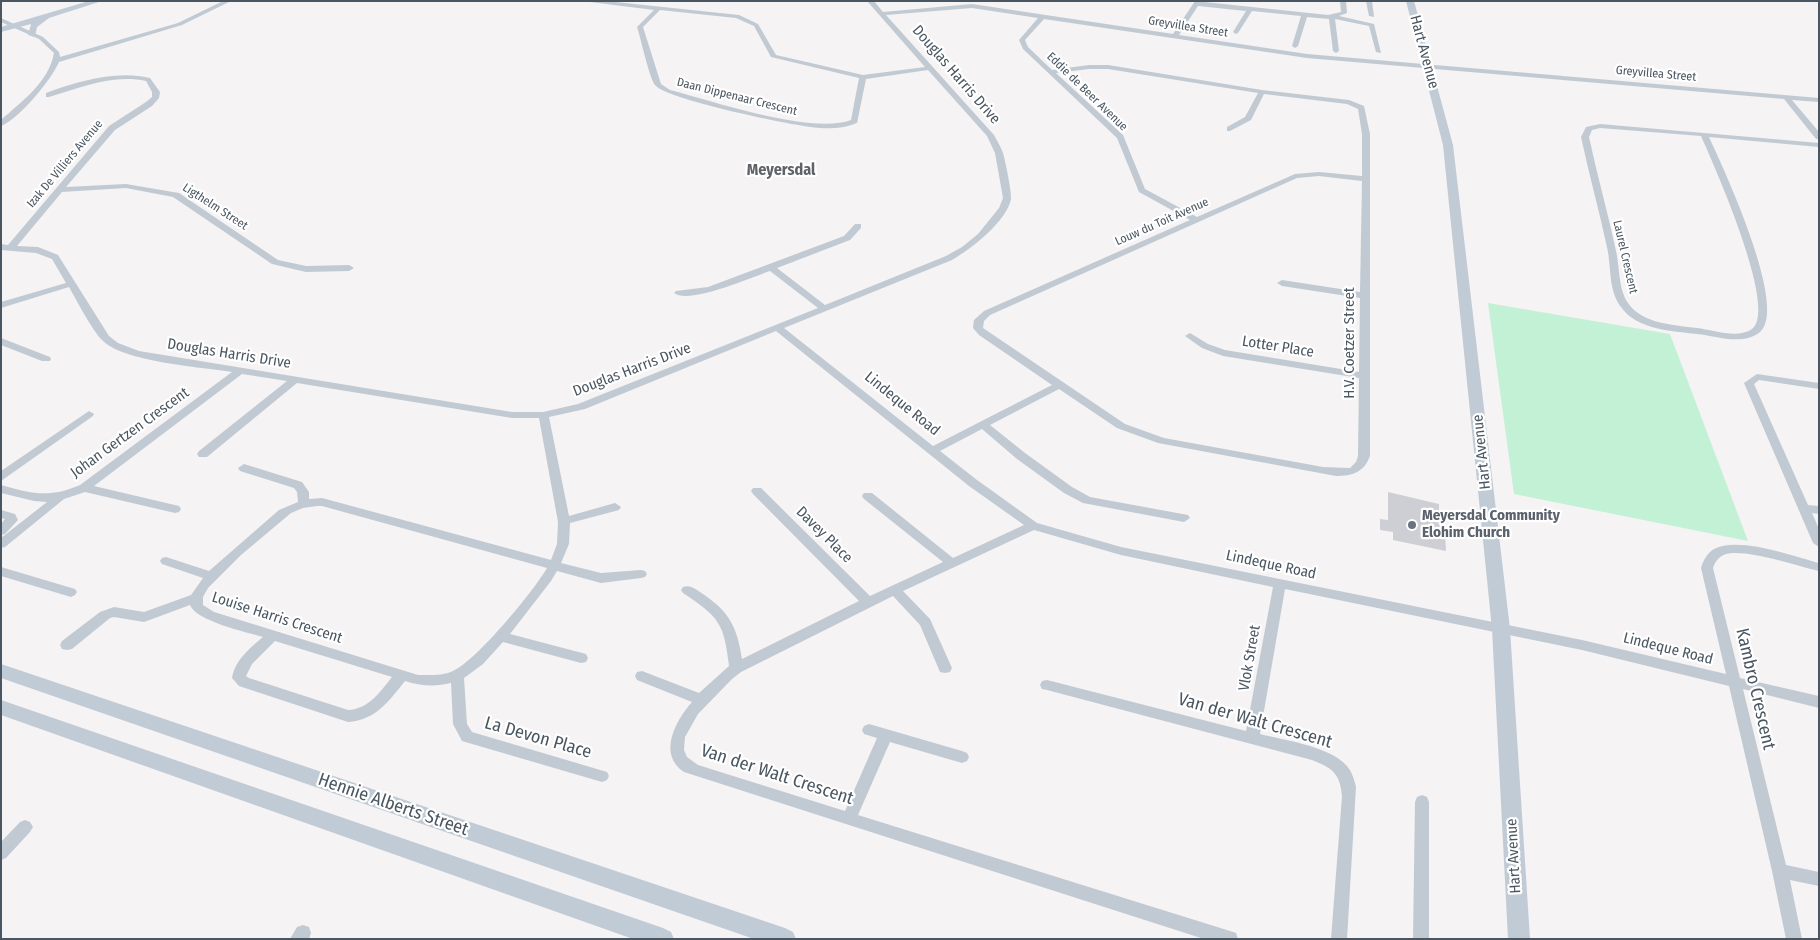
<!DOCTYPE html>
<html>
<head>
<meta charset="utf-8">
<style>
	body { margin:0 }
	#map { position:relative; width:1820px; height:940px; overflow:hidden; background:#f5f3f3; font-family:"Fira Sans Condensed",sans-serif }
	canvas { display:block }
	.frame { position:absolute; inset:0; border:2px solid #4a5661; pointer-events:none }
</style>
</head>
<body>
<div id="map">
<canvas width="1820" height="940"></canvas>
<div class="frame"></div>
</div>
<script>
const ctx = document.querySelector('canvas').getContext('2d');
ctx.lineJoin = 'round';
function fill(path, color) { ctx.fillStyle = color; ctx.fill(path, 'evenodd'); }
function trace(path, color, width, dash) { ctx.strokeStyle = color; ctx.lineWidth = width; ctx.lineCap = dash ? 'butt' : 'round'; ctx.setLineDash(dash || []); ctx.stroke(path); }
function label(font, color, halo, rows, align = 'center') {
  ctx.font = font + ' "Fira Sans Condensed",sans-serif'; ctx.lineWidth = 4.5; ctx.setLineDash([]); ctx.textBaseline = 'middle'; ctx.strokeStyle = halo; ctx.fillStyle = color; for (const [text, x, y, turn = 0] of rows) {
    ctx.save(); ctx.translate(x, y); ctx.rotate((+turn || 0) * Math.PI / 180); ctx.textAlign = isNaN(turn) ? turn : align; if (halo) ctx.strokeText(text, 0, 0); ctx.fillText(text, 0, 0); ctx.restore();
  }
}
fill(new Path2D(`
	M 1488,303 L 1670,334 L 1748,541 L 1514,494 Z`), '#c3f1d5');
fill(new Path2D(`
	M 1388,492 L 1439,504 L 1439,515 L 1444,516 L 1446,551 L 1393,540 L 1393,532 L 1380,530 L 1380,519 L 1388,520 Z`), '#cdcfd5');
fill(new Path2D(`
	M 223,1 L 231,1 L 182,25 L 59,62 C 51,80 20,118 1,126 L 1,120 C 21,102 49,82 54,53 L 39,39 L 1,22 L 1,18 L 43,37 L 59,52 L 60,57 L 178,23 Z
	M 582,1 L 606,1 L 739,15 L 758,24 L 776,55 L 863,75 L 925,67 L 867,1 L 874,1 L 883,12 L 972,4 L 1173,34 L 1195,1 L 1328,15 L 1341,12 L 1340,1 L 1346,1 L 1347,13 L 1339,16 L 1374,24 L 1381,53 L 1376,52 L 1369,26 L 1335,19 L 1339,51 L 1336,53 L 1333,51 L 1329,19 L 1307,17 L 1298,46 L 1295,48 L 1292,46 L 1301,16 L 1252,11 L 1238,33 L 1236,34 L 1233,32 L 1246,11 L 1198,6 L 1179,35 L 1307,54 L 1819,98 L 1819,102 L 1792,100 L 1819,132 L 1819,139 L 1816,139 L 1784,99 L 1307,58 L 1044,19 L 1025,40 L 1028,47 L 1052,70 L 1089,65 L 1108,65 L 1262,90 L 1349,100 L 1364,106 L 1370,134 L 1370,456 C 1364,472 1353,476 1336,476 L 1158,443 L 1117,428 L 1059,389 L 990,425 L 1025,453 L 1072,487 L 1090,497 L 1188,515 L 1190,518 L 1184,522 L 1083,503 L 1064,493 L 1017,459 L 982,429 L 940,451 L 977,480 L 1037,523 L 1121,547 L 1582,640 L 1726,674 L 1701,568 C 1703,561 1707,553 1714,549 C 1739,536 1793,556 1819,563 L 1819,571 C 1796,566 1748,549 1726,554 C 1719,556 1715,562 1713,568 L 1740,678 L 1819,696 L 1819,708 L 1743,689 L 1786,865 L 1819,872 L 1819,886 L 1790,880 L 1802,939 L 1786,939 L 1772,871 L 1729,686 L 1582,650 L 1285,589 L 1260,734 C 1284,740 1326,746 1344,763 C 1351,769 1354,778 1356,787 L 1347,939 L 1331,939 L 1342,796 C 1340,773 1332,768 1312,760 L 1047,690 L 1042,689 L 1040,685 L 1042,681 L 1047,680 L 1246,731 L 1273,587 L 1121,555 L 1034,530 L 903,591 L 930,619 L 952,668 L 950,672 L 945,673 L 940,672 L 920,625 L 893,596 L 741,672 L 732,679 L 698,714 L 685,737 L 684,750 L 687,757 L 698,765 L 845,811 L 877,738 L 864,734 L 862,730 L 864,726 L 869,724 L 962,751 L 967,753 L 969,757 L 967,761 L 962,763 L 890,742 L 858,815 L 1230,931 L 1236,933 L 1238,939 L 1204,939 L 684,772 C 657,754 676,720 692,702 L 637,680 L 635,676 L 637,672 L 642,671 L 699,693 L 729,666 C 724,623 719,617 683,593 L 681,590 L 683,587 C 690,585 694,588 700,592 C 729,611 737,626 742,659 L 859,601 L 753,494 L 751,491 L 753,488 L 761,488 L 870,596 L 943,562 L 864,499 L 862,496 L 864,493 L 872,493 L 953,558 L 1024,525 L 969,486 L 776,331 L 585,409 L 549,417 L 569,516 L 615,503 L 621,507 L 619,510 L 570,523 L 569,544 L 561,563 L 601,573 L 641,570 L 645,571 L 647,574 L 645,577 L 641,578 L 601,583 L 557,571 L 551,581 L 510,634 L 586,654 L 588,658 L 586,662 L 581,663 L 503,642 L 483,664 L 464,678 L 467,724 L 472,732 L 607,772 L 609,776 L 607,780 L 602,782 L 462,741 L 453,724 L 451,683 C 435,687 420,686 405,681 C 389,701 376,720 348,722 L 239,686 L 232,678 C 235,660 250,648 263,637 C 246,632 196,621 190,605 L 144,622 L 114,617 L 110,618 L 72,649 L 67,650 L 62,649 L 60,645 L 62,641 L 100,612 L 114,607 L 144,612 L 191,595 L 203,578 L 162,564 L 160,561 L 162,558 L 166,557 L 209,571 L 279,510 L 298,502 L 297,492 L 294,488 L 240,471 L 238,468 L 244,464 L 302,482 L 309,492 L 309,499 L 322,498 L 551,560 L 557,544 L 558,522 L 539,418 L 512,418 L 297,383 L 207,457 L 199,457 L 197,454 L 199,451 L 287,381 L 242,374 L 94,486 L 179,506 L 181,509 L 179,512 L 175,513 L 85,492 L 64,499 L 5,547 L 1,548 L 1,538 L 47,502 L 34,501 L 1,493 L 1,485 C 32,494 50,498 80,485 L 232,372 C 201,367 123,362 102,340 C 92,330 77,301 69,287 L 1,308 L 1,302 L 66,283 L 52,259 L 36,253 L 1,250 L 1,244 L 8,245 L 109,126 L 146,102 L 152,97 L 152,92 L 146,81 C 111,74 81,88 49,97 L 46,97 L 46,93 C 79,81 116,70 150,78 L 160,92 L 159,98 L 152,106 L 115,130 L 66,187 L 126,184 L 179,193 L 278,260 L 306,266 L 349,265 L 354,268 L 349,271 L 306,272 L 272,264 L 173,197 L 126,188 L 62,192 L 17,246 L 38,247 L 58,255 L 109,336 L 118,343 L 139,351 L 512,412 L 543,412 L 578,404 L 818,308 L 770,271 C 752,277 689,305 674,293 L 676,291 L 708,287 L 844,236 L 855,224 L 861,224 L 861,228 L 850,240 L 777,268 L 825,305 L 946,256 L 962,247 L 978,234 L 999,208 L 1003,198 L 995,153 L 987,136 L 928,70 L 866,79 L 857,123 C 844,128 833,129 820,128 C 798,127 664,99 655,85 C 649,77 641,39 637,27 L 654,10 ZM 972,8 L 1038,18 L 1019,40 L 1023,49 L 1117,138 L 1139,192 L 1190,220 L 984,311 L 974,320 L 973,328 L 979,335 L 1052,385 L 933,446 L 784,328 L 952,260 C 971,249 1007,221 1011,199 C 1012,193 1005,159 1003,153 C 1001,147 997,141 994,135 L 886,15 ZM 660,10 L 736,18 L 754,26 L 771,57 L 859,78 L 851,120 C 813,135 712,101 670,90 L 661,84 L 643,27 ZM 1089,69 L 1108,69 L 1258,93 L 1245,117 L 1227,127 L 1227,131 L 1230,131 L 1251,120 L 1264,94 L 1347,104 L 1358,109 L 1362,134 L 1362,176 L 1319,172 L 1295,174 L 1197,217 L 1145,189 L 1123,135 L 1056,73 ZM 1319,176 L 1362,181 L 1360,292 L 1282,280 L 1277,283 L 1282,286 L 1360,298 L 1359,372 L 1225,350 L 1208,344 L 1190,333 L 1185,336 L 1202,348 L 1223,356 L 1359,378 L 1358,456 L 1356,462 L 1350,468 L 1323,467 L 1164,438 L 1125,424 L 983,328 L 984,321 L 990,315 L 1297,178 ZM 317,506 L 322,506 L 547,568 C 533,592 477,660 453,671 C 442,676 430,675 418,675 L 214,612 L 203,605 L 203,597 L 208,588 L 241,555 L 291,513 L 303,508 ZM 275,641 L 392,677 C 380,692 369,709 348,710 L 249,678 L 246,676 L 252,664 Z
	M 1366,1 L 1372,1 L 1374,17 L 1369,16 Z
	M 1600,124 L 1819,143 L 1819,147 L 1709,137 C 1723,167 1789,309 1760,332 C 1743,346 1716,336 1697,334 C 1672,331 1637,330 1621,307 C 1609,291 1611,270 1608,252 C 1600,213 1589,175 1581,137 L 1586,127 ZM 1600,128 L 1701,136 C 1713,163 1779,310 1752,329 C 1738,339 1713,330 1697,328 C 1674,325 1642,324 1628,303 C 1618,288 1620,268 1616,251 C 1608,213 1597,175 1589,137 L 1592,130 Z
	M 1,338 L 50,357 L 51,359 L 50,361 L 42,361 L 1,345 Z
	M 1757,374 L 1819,383 L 1819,389 L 1759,380 L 1754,384 L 1808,505 L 1819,506 L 1819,514 L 1812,513 L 1819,529 L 1819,547 L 1813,543 L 1744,383 Z
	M 89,411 L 94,414 L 93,416 L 1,481 L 1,471 Z
	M 1,510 L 15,514 L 18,520 L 5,534 L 1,535 L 1,524 L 5,519 L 1,518 Z
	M 1,567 L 75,589 L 77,592 L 75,595 L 71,597 L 1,576 Z
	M 1422,795 L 1427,797 L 1429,802 L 1429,939 L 1413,939 L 1415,802 L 1417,797 Z
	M 25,820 L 30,822 L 33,827 L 30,832 L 6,858 L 1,860 L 1,842 L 20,822 Z
	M 303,925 L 309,927 L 311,933 L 309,939 L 290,939 L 297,927 Z`), '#c1cad2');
fill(new Path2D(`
	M 89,1 L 102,1 L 49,18 L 37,27 L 35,37 L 28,35 L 31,24 L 1,32 L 1,27 Z
	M 1406,1 L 1414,1 L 1453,145 L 1510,629 L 1530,939 L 1508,939 L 1492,629 L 1443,145 Z
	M 1,664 L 785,928 L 793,932 L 796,939 L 754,939 L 1,678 Z
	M 1,700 L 663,928 L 671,932 L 674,939 L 633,939 L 1,715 Z`), '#c1cbd6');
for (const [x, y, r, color] of [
	[1412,525,5,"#6b7280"]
]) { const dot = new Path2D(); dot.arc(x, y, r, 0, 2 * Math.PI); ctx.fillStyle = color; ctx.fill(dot); trace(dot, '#fff', 2); }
label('12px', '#4a5661', '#fff', [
	["Greyvillea Street",1188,27,9],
	["Greyvillea Street",1656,74,5],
	["Eddie de Beer Avenue",1087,92,44],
	["Daan Dippenaar Crescent",737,97,14],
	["Izak De Villiers Avenue",65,164,-50],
	["Ligthelm Street",215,207,33],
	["Louw du Toit Avenue",1162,222,-24],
	["Laurel Crescent",1625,257,77]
]);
label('15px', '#4a5661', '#fff', [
	["Hart Avenue",1424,52,75],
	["Douglas Harris Drive",956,75,49],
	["H.V. Coetzer Street",1350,343,-90],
	["Lotter Place",1278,347,9],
	["Douglas Harris Drive",229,354,9],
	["Douglas Harris Drive",632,370,-21],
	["Lindeque Road",902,404,39],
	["Johan Gertzen Crescent",130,433,-36],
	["Hart Avenue",1482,452,-96],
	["Davey Place",824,535,45],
	["Lindeque Road",1271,565,12],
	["Louise Harris Crescent",277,618,18],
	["Lindeque Road",1668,649,14],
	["Vlok Street",1250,658,-80],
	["Hart Avenue",1514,856,-93]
]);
label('bold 15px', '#5b616d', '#fff', [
	["Meyersdal Community",1422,516],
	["Elohim Church",1422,533]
], 'left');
label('bold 16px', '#5f6368', '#fff', [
	["Meyersdal",781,171]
]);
label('18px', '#4a5661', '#fff', [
	["Kambro Crescent",1755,689,77],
	["Van der Walt Crescent",1255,721,16],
	["La Devon Place",538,738,16],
	["Van der Walt Crescent",777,775,18],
	["Hennie Alberts Street",393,805,19]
]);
</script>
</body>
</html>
